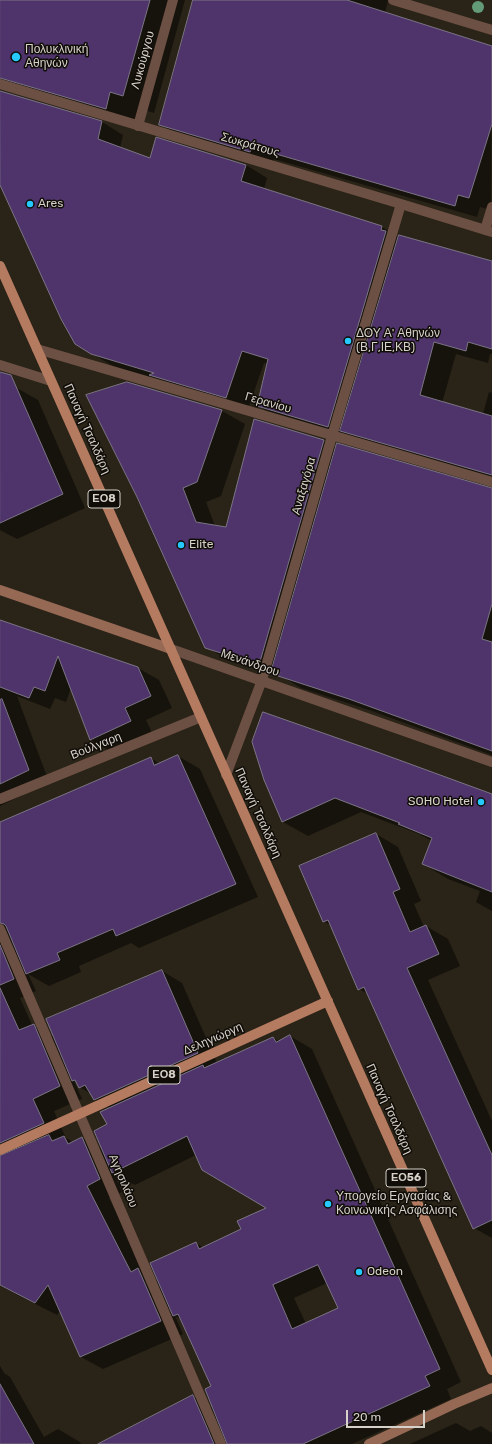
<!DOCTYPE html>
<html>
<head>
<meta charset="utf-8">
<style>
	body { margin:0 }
	#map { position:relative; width:492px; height:1444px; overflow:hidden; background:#2a2317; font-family:Rubik,sans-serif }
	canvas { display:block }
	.scale { position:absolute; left:346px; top:1410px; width:79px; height:18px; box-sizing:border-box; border:2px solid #d6d1c9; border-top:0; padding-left:5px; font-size:12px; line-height:14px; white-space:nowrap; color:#d6d1c9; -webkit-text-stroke:3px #100d08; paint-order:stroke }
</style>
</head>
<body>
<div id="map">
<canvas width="492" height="1444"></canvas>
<div class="scale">20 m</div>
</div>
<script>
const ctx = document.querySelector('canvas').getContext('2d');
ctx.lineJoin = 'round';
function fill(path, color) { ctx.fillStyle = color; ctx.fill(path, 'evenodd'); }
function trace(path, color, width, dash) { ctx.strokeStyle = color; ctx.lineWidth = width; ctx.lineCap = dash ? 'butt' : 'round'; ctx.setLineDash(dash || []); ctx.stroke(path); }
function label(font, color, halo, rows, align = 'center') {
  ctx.font = font + ' Rubik,sans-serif'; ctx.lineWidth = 3; ctx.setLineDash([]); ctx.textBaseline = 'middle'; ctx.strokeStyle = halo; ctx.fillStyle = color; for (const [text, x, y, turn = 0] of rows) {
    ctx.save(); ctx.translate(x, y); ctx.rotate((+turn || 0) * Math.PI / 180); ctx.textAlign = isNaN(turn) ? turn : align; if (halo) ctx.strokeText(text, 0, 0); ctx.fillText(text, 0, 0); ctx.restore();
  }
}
fill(new Path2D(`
	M 0,0 L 185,0 L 154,113 L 141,109 L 136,126 L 36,96 L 14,83 L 0,79 Z
	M 194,0 L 388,0 L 385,13 L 492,47 L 491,210 L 480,207 L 477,217 L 274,159 L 272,164 L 182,137 L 160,124 Z
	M 0,92 L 102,122 L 123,135 L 120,148 L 151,160 L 157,139 L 246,165 L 267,178 L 264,189 L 382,227 L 399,237 L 492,262 L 492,354 L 490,354 L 488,363 L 456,354 L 442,403 L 483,414 L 489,392 L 492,393 L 492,481 L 279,418 L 258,406 L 268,364 L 264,363 L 248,409 L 113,366 L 91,353 L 0,183 Z
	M 0,382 L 15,387 L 38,400 L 85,508 L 17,539 L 0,530 Z
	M 127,383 L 222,411 L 245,424 L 221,496 L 206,502 L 215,526 L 227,529 L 324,441 L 336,448 L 492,489 L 492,755 L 372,711 L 301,688 L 283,677 L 230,661 L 206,647 Z
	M 0,621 L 138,668 L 159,680 L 172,708 L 146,720 L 152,733 L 112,752 L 91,740 L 71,688 L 66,702 L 55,698 L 50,709 L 17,696 L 49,782 L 0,806 Z
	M 178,756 L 200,769 L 258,897 L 139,948 L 131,943 L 79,966 L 81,972 L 49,986 L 28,974 L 36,991 L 20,998 L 32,1025 L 54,1037 L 162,971 L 182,983 L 217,1063 L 273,1038 L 279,1041 L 290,1036 L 312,1049 L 461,1382 L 447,1389 L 451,1399 L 352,1444 L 100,1444 L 193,1396 L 214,1409 L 212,1387 L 182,1320 L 175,1316 L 183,1334 L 103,1369 L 81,1357 L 60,1311 L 57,1315 L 0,1286 L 0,823 L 151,758 L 160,764 ZM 74,1081 L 78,1083 L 80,1087 L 91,1094 L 94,1100 L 110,1108 L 103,1150 L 82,1138 L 74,1143 L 63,1136 L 65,1136 L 54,1111 L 82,1099 ZM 196,1155 L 268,1208 L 243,1230 L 204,1248 L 196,1243 L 159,1281 L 147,1274 L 109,1198 L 122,1192 L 114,1173 L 135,1185 ZM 327,1283 L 339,1308 L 306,1324 L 294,1298 Z
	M 265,779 L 492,795 L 492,911 L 476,902 L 480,891 L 448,879 L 423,864 L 432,841 L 419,834 L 361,812 L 308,836 L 283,822 Z
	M 376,834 L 398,847 L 421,901 L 414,904 L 424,927 L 426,926 L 448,939 L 460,966 L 428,980 L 492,1121 L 492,1238 L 474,1228 L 368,994 L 359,989 L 332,926 L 323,921 Z
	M 0,1366 L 4,1373 L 10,1377 L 44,1437 L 58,1429 L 80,1442 L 81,1444 L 0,1444 Z
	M 456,1423 L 470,1431 L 481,1426 L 492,1433 L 492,1444 L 410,1444 Z`), '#0007');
const building = new Path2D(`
	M 0,0 L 150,0 L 123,96 L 110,92 L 106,109 L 0,78 Z
	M 193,0 L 347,0 L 492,46 L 492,124 L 469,198 L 458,195 L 455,206 L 252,147 L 250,152 L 159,125 Z
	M 0,91 L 102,121 L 98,139 L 150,158 L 156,137 L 246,165 L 241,181 L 382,226 L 381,230 L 386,231 L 328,427 L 257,406 L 268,359 L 242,351 L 226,398 L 149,375 L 154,373 L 91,354 L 75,344 L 61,319 L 0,185 Z
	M 399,235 L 492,261 L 492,349 L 468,342 L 466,351 L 434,342 L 420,395 L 492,416 L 492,475 L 340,431 Z
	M 0,372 L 11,375 L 63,494 L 0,523 Z
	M 127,382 L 222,410 L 197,482 L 183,488 L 196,522 L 226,527 L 254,419 L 324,440 L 259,665 L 205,648 L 137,497 L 86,395 Z
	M 337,443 L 492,488 L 492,604 L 482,639 L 492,642 L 492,751 L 349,699 L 278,676 L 280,672 L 272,669 Z
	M 0,620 L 138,667 L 151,696 L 125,708 L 131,721 L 90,740 L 58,656 L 45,691 L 34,687 L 29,698 L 0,687 Z
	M 2,699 L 29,770 L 0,784 L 0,700 Z
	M 263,712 L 380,753 L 492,794 L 492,892 L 422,864 L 432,838 L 398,824 L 400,823 L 335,798 L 282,822 L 264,780 L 252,742 Z
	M 178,755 L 236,884 L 116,936 L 113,929 L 57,953 L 60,960 L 26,974 L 6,926 L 4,924 L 0,923 L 0,822 L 151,757 L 154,765 Z
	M 376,833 L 400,889 L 393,892 L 410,932 L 426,925 L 439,954 L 407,968 L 492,1155 L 492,1220 L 473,1229 L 364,987 L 358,990 L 328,920 L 323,922 L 299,866 Z
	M 0,945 L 14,979 L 0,985 Z
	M 162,970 L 198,1053 L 94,1100 L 85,1085 L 79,1088 L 75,1080 L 72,1081 L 46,1019 Z
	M 0,988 L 19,1030 L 34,1024 L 60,1086 L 33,1099 L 44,1123 L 0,1143 Z
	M 290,1035 L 440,1369 L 425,1376 L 430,1386 L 303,1444 L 227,1444 L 205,1389 L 211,1386 L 178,1314 L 173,1316 L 150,1263 L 196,1242 L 199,1249 L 241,1229 L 237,1221 L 266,1208 L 202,1170 L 187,1136 L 112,1173 L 94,1131 L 107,1124 L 100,1112 L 203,1065 L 204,1068 L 273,1037 L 276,1042 ZM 318,1265 L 338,1308 L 292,1329 L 273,1285 Z
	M 49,1135 L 52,1141 L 64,1136 L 68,1144 L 82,1137 L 100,1179 L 87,1186 L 131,1272 L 138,1268 L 161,1321 L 80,1357 L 48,1285 L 35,1303 L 0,1285 L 0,1156 Z
	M 0,1384 L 34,1444 L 0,1444 Z
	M 193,1395 L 214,1444 L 98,1444 Z`);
fill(building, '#4f346c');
trace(building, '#7b7584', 1);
trace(new Path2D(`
	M 393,0 L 492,30
	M 0,84 L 401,204 L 492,232
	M 138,126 L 173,0
	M 485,230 L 492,207
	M 37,349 L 492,482
	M 0,365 L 51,381
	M 171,649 L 492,762
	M 226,775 L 262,680 L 332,436 L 401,204
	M 0,799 L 201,717
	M 0,929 L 221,1444`), '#6d5044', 10);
trace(new Path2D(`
	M 0,590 L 171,649
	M 369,1444 L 454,1404 L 492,1388`), '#966955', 10);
trace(new Path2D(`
	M 0,266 L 492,1370
	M 0,1150 L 328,1001`), '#b57b61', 10);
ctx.fillStyle = '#639b78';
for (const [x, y] of [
	[478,7]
]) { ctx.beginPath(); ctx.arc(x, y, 6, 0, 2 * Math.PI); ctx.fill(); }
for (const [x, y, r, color] of [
	[16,57,5,"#26c9fe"],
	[30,204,4,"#26c9fe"],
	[348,341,4,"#26c9fe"],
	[181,545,4,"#26c9fe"],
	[481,802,4,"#26c9fe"],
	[328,1204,4,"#26c9fe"],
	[359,1272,4,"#26c9fe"]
]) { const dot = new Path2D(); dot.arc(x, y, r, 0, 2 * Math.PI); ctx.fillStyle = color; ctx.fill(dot); trace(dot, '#100d08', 1.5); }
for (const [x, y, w] of [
	[104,499,32],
	[164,1075,32],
	[406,1178,40]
]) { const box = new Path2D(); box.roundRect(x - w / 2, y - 9, w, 18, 3); ctx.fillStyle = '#100d08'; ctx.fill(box); trace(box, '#d6d1c9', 1); }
label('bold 11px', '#d6d1c9', null, [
	["ΕΟ8",104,499],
	["ΕΟ8",164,1075],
	["ΕΟ56",406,1178]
]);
label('12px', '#d6d1c9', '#100d08', [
	["Πολυκλινική",25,50],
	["Αθηνών",25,64],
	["Ares",38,204],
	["ΔΟΥ Α' Αθηνών",356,334],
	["(Β,Γ,ΙΕ,ΚΒ)",356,348],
	["Elite",189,545],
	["SOHO Hotel",473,802,"right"],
	["Υποργείο Εργασίας &",336,1197],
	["Κοινωνικής Ασφάλισης",336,1211],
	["Odeon",367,1272]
], 'left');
label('12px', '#d6d1c9', '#100d08', [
	["Λυκούργου",143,60,-75],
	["Σωκράτους",250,145,16],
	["Γερανίου",268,403,16],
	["Παναγή Τσαλδάρη",87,429,66],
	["Αναξαγόρα",304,486,-74],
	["Μενάνδρου",250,663,19],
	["Βούλγαρη",96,746,-22],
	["Παναγή Τσαλδάρη",258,813,66],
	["Δεληγιώργη",213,1039,-24],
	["Παναγή Τσαλδάρη",389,1109,66],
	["Αγησιλάου",123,1181,67]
]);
</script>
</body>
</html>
